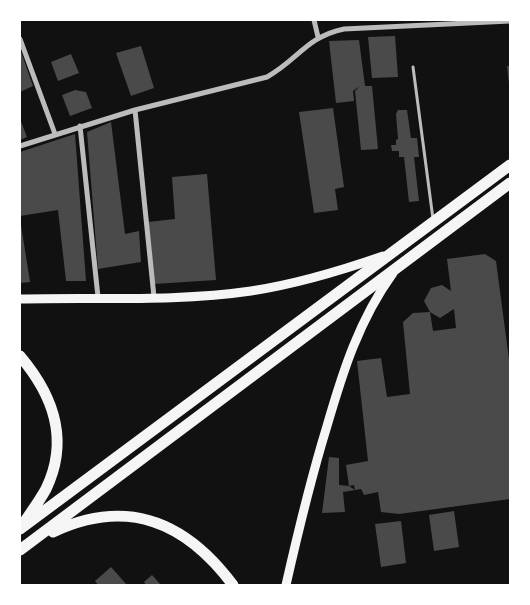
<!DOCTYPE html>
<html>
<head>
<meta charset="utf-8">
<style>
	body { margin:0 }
	#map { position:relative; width:530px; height:605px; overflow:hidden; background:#111; font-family:"Archivo Narrow",sans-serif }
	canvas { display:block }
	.frame { position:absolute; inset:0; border:21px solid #fff; pointer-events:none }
</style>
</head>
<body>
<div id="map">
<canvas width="530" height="605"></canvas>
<div class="frame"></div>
</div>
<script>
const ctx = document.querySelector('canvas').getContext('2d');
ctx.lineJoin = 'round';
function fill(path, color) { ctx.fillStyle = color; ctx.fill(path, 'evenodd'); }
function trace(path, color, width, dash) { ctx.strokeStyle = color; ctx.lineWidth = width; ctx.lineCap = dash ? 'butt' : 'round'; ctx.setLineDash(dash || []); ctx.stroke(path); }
fill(new Path2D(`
	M 395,36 L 398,77 L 372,78 L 368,37 Z
	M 359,40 L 365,86 L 372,86 L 378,149 L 361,150 L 355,91 L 360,86 L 353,91 L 354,101 L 336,103 L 329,41 Z
	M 141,46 L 154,88 L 131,96 L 116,53 Z
	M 20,49 L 33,86 L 20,92 Z
	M 71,54 L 79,73 L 58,81 L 51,62 Z
	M 507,66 L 510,66 L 510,84 L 509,84 Z
	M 75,90 L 86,92 L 92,108 L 70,116 L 62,95 Z
	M 333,108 L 344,187 L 335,189 L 338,210 L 314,213 L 299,112 Z
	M 398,110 L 407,110 L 411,138 L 417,138 L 419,157 L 414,157 L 419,201 L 409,202 L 404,157 L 399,157 L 399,151 L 392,151 L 391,145 L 396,145 L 396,140 L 398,139 L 396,114 Z
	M 20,119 L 27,137 L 20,140 Z
	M 111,122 L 125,234 L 139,231 L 141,262 L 98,269 L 87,132 Z
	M 75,134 L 86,281 L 66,281 L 58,210 L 20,216 L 20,152 Z
	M 207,174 L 216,280 L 154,284 L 148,222 L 175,219 L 172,177 Z
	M 20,225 L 21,225 L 30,282 L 20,283 Z
	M 485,254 L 496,261 L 510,367 L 510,499 L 399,514 L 381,512 L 378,492 L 364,495 L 361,489 L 355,490 L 354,485 L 349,486 L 346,465 L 368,461 L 357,361 L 381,358 L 387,397 L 410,394 L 403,322 L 413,313 L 430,312 L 433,331 L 456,328 L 454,309 L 440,318 L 430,312 L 424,301 L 431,288 L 442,285 L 451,291 L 447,259 Z
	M 329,457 L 339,458 L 339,485 L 349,486 L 355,490 L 343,492 L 345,512 L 322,513 Z
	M 454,511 L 459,547 L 434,551 L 429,515 Z
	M 401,521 L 406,563 L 381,567 L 375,524 Z
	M 111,567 L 127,585 L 98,585 L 95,581 Z
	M 152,575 L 161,585 L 146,585 L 144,582 Z`), '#4a4a4a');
trace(new Path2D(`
	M 413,67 L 433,219`), '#bcbcbc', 3);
trace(new Path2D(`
	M 314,20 L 318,37
	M 20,39 L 55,134
	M 135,110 L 154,297
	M 80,126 L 98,297
	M 20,146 L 135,110 L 267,77 C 298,60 306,37 344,29 L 510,21`), '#bcbcbc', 5);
trace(new Path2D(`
	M 20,299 C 96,297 176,302 251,291 C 297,284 340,271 383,256
	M 286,585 C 298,532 311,478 327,426 C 343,371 359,320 393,273`), '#f5f5f5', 9);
trace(new Path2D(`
	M 20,356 C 53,395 70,439 46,489 C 40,500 32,511 25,521
	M 20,529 L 510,165
	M 53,532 C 128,497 186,522 233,585
	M 20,550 L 510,183`), '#f5f5f5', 11);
</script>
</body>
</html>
